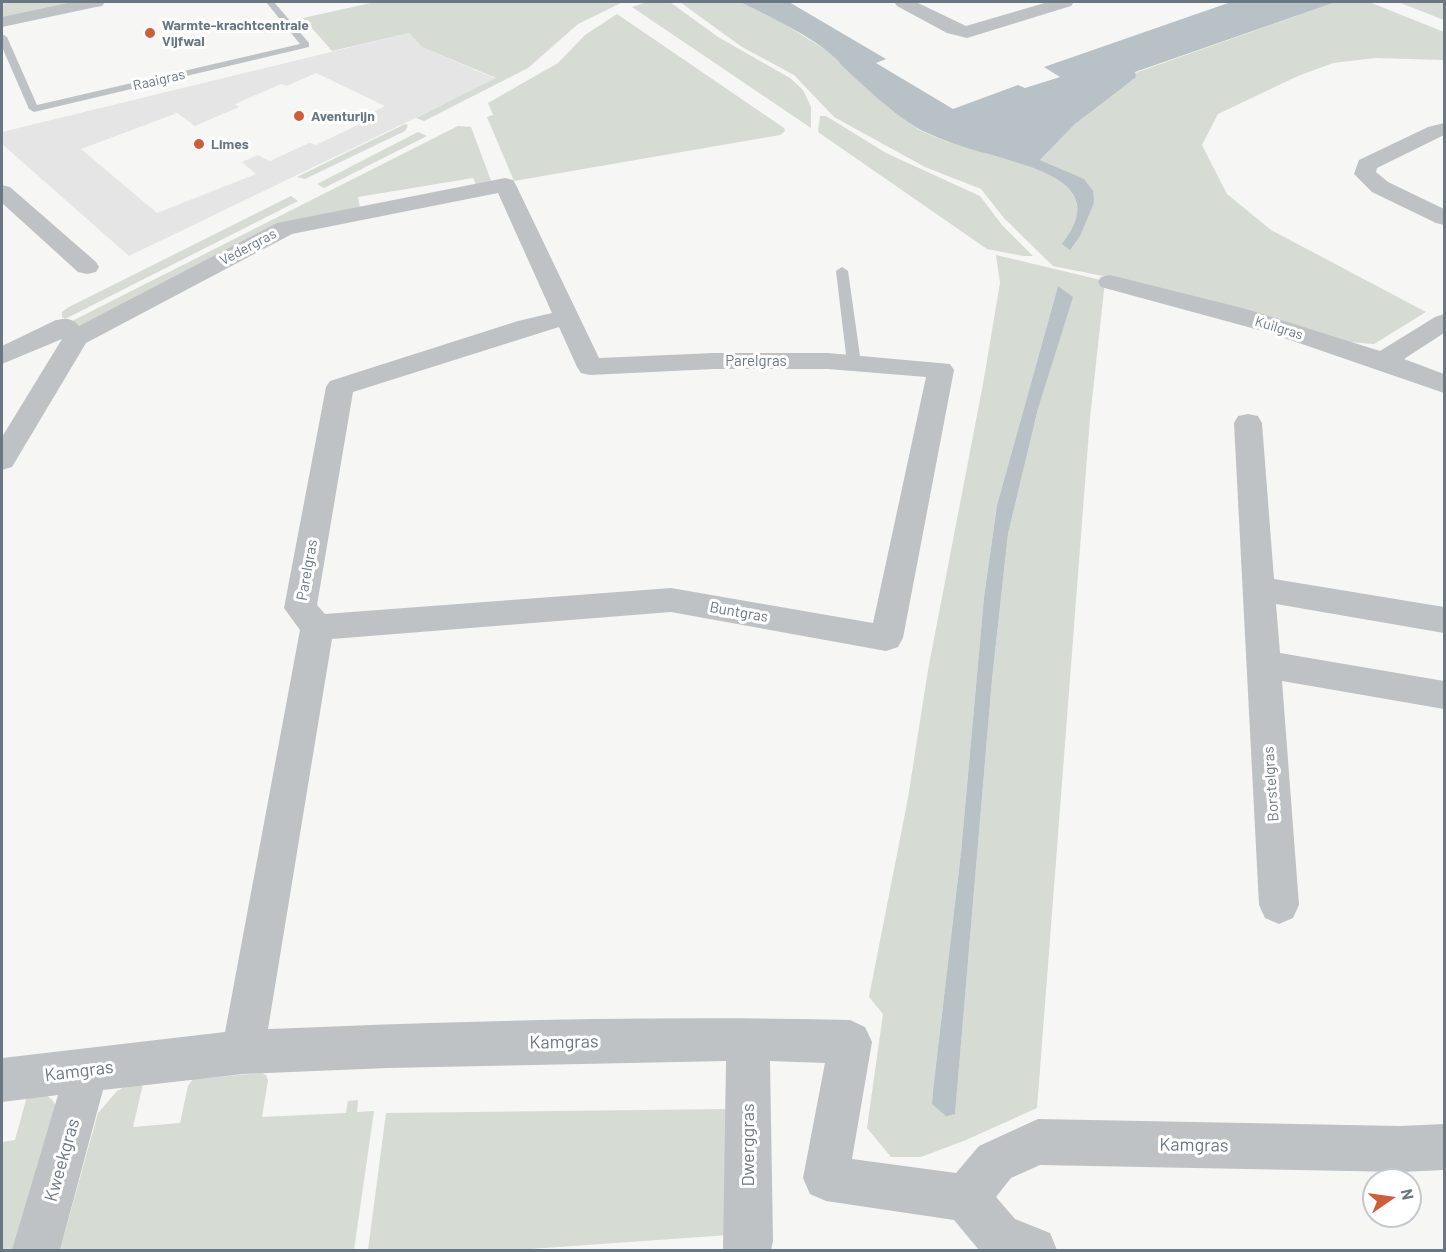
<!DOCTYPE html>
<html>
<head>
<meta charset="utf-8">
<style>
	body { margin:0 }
	#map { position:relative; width:1446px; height:1252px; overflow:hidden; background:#f6f6f4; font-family:Barlow,sans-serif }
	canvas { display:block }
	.frame { position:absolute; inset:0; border:3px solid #697782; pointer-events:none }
	.north { position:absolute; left:1362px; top:1168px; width:60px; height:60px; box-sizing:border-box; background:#fff; border:2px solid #c3c9cd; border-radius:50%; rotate:77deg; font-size:16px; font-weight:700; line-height:24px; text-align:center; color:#697782 }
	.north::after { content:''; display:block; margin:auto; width:21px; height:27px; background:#d15c3a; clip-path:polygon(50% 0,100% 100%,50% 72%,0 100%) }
</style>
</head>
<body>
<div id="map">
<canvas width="1446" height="1252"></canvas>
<div class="frame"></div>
<div class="north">N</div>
</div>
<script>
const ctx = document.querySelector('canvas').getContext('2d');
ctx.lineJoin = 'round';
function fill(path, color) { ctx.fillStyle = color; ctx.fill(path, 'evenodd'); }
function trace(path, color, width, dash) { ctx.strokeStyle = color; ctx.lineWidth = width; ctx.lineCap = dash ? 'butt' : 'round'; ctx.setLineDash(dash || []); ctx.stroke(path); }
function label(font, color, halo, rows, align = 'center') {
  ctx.font = font + ' Barlow,sans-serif'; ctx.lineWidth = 6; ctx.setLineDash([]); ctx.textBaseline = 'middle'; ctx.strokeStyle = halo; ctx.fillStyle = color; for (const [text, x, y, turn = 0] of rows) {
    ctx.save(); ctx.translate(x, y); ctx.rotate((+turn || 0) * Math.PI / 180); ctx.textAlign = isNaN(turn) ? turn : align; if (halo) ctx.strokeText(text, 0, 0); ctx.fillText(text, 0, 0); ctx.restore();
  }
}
fill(new Path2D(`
	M 409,33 L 422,47 L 496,79 L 129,256 L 2,144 L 2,132 ZM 316,73 L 385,106 L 357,120 L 362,123 L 316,145 L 309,143 L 270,161 L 258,155 L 242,162 L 256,174 L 157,213 L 81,149 L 177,113 L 195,126 L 239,107 L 235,104 L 281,84 L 287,86 Z`), '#e4e5e4');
fill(new Path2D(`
	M 2,2 L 77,2 L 2,18 Z
	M 375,2 L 623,2 L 578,24 L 528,68 L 424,121 L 416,118 L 496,78 L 422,47 L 409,33 L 332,51 L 303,18 Z
	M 647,2 L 670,2 L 718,37 L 790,78 L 803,90 L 811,107 L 811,128 L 632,7 Z
	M 680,2 L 740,2 L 779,21 L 836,56 L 843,67 C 867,88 891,112 918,129 C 936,139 967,148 988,154 C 1002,159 1018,160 1032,166 C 1073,181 1093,206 1063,244 L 1089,213 L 1094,203 L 1063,170 L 1040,160 L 1075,124 L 1135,73 L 1336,2 L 1369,2 L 1444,32 L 1444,60 L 1375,58 L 1333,63 L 1298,76 L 1218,114 L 1202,145 L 1227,194 L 1271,230 L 1426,312 L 1374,344 L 1336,341 L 1108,277 L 1053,266 L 1004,218 L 981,189 L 925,167 L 834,117 L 794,75 L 742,47 Z
	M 1398,2 L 1444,2 L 1444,20 Z
	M 617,14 L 784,128 L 785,131 L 780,135 L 514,181 L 487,117 L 493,115 L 488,103 L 558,63 L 585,35 Z
	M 820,116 L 826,116 L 886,153 L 980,196 L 1002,225 L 1033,256 L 1023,256 L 987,249 L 818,132 Z
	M 405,124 L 408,125 L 405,131 L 305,179 L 297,177 Z
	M 458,126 L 471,127 L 493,186 L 477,187 L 473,178 L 358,197 L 360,208 L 286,222 L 82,325 L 75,326 L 70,322 Z
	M 418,132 L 427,136 L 324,188 L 317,184 Z
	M 291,196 L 298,201 L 65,319 L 62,317 L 62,312 L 69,307 Z
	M 996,255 L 1105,281 L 1090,418 L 1037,1108 L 966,1140 L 921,1157 L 891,1157 L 867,1128 L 883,1014 L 869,997 L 908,798 L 928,670 L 983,384 L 1000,283 ZM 1058,286 L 1072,297 L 1038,409 L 1008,534 L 992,680 L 955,1113 L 932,1104 L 933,1090 L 961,852 L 984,597 L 997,505 Z
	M 262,1073 L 266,1075 L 268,1080 L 262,1117 L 346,1113 L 348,1101 L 358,1100 L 357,1112 L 374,1111 L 354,1250 L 60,1250 L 98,1113 L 117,1091 L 130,1084 L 143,1084 L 133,1127 L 180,1123 L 188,1086 L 193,1079 Z
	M 41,1093 C 55,1099 57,1104 57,1119 L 19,1250 L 2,1250 L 2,1142 L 15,1140 L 27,1096 Z
	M 731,1109 L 729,1235 L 516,1250 L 368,1250 L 386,1113 Z`), '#d6dbd3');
fill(new Path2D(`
	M 740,2 L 789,2 L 886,59 L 876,63 L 953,109 L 1018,85 L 1025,88 L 1060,77 L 1044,67 L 1231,2 L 1336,2 L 1135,72 L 1136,77 L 1075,124 L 1040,160 L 1084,179 L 1093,191 L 1094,203 L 1080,236 L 1070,250 L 1062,244 C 1111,183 1032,167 988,154 C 965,148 944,141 923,131 C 897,118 865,87 843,67 C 826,42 768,16 740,2 Z
	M 1058,286 L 1073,297 L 1038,409 L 1008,534 L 992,680 L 955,1114 L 946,1116 L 932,1104 L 933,1090 L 961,852 L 984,597 L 997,505 Z`), '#b8c2c6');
fill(new Path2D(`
	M 266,2 L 274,2 L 309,43 L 309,47 L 34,112 L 29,109 L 2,47 L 2,34 L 7,37 L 37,105 L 300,44 Z
	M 842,267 L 848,271 L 861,363 L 854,367 L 847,363 L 836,271 Z`), '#bec2c5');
fill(new Path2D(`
	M 73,2 L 105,2 L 102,6 L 96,7 L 2,27 L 2,17 Z
	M 894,2 L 916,2 L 966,26 L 1048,2 L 1074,2 L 1071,6 L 967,38 L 947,33 L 897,6 Z
	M 1444,123 L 1444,135 L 1377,168 L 1376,172 L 1388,182 L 1444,209 L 1444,225 L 1436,223 L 1372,192 L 1354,174 L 1359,160 L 1428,127 Z
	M 505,178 L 513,180 L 516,185 L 599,358 L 714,353 L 828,353 L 950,364 L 954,370 L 903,638 L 898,647 L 886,651 L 671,612 L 332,639 L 268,1029 C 462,1021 656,1015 850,1020 L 865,1027 L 872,1042 L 852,1159 L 956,1173 L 979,1146 L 1038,1119 L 1400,1126 L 1444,1124 L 1444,1170 L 1400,1172 L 1040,1165 L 1011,1178 L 996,1197 L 1015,1219 L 1050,1233 L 1057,1250 L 979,1250 L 954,1220 L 826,1201 L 810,1194 L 803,1178 L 825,1063 L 770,1061 L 773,1241 L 771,1250 L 723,1250 L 726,1061 L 388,1068 L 243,1074 L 103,1090 L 60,1250 L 12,1250 L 58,1095 L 2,1102 L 2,1058 L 225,1032 L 300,630 L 284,608 L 326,387 L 330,381 L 518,321 L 552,313 L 498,193 L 292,234 L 86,343 L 12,467 L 2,470 L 2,437 L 62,339 L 2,364 L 2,346 L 56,320 C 66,318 72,318 79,326 L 277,223 ZM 559,327 L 577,367 L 581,373 L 590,375 L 714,369 L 828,369 L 926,377 L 873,623 L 671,588 L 325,614 L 317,605 L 353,392 Z
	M 2,185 L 10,187 L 96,262 L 99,267 L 96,272 L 87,274 L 78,272 L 2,203 Z
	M 1110,275 L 1246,309 L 1380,351 L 1435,317 L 1444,314 L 1444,333 L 1404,359 L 1444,374 L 1444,393 L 1270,333 L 1101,287 L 1098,282 L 1101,277 Z
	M 1248,414 L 1258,416 L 1262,423 L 1274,579 L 1444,607 L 1444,633 L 1276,604 L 1280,653 L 1444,681 L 1444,709 L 1282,681 L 1299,905 L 1293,918 L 1279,924 L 1265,918 L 1259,905 L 1234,423 L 1238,416 Z`), '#bec2c5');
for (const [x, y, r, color] of [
	[150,33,6,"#d15c3a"],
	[299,116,6,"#d15c3a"],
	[199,144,6,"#d15c3a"]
]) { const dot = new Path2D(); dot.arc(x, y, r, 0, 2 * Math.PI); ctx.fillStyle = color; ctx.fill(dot); trace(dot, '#fff', 2); }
label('bold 14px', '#697782', '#fff', [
	["Warmte-krachtcentrale",162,25],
	["Vijfwal",162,41],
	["Aventurijn",311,116],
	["Limes",211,144]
], 'left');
label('14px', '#697782', '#fff', [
	["Raaigras",159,80,-13],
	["Vedergras",248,247,-28],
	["Kuilgras",1279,328,17]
]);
label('15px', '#697782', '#fff', [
	["Parelgras",756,361],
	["Parelgras",307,570,-80],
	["Buntgras",739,612,10],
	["Borstelgras",1271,784,-94]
]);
label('18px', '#697782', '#fff', [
	["Kamgras",564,1042,-1],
	["Kamgras",79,1071,-7],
	["Dwerggras",748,1145,-90],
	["Kamgras",1194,1145,1],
	["Kweekgras",62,1160,-74]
]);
</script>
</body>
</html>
